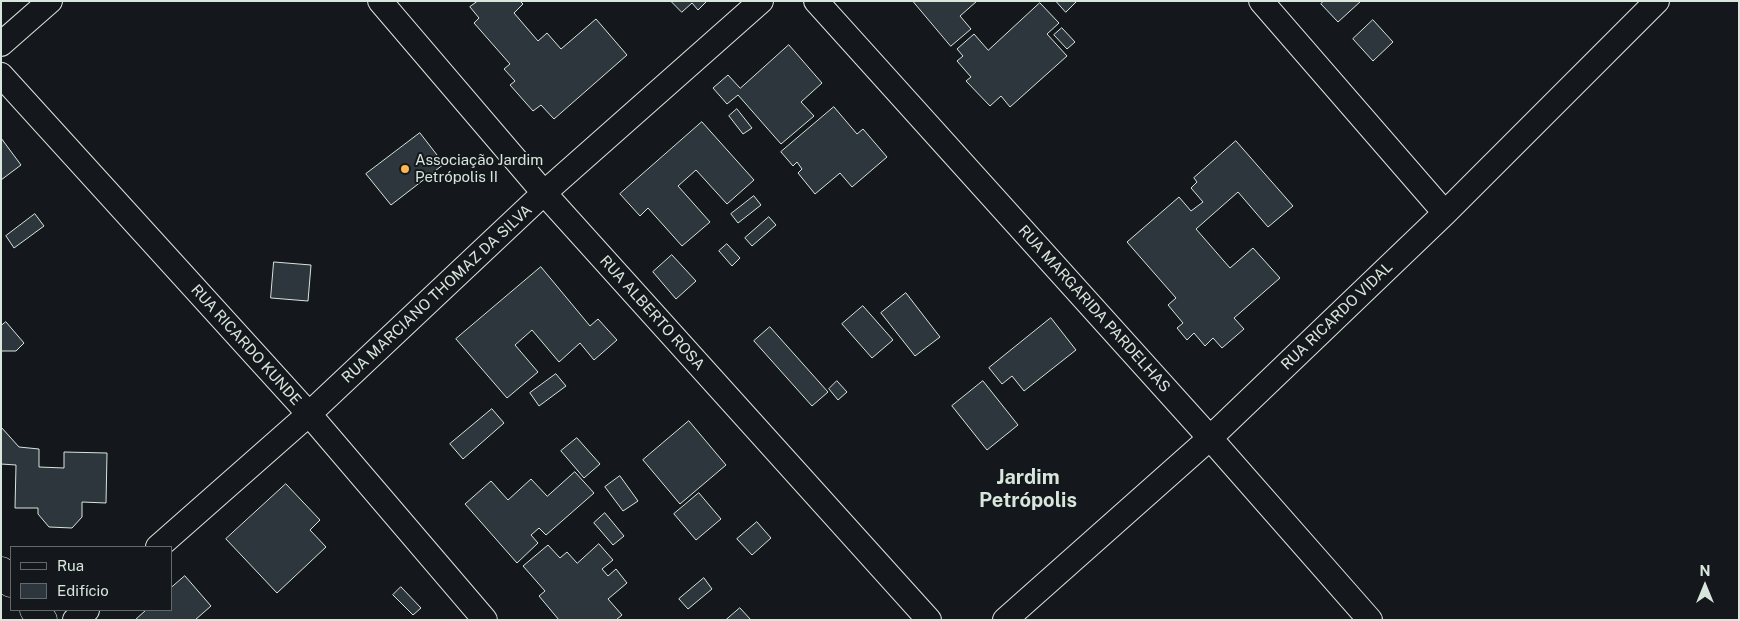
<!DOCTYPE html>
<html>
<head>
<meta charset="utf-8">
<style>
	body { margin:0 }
	#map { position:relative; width:1740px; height:621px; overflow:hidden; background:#14181c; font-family:"Public Sans",sans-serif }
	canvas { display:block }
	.frame { position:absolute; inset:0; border:2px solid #d8e6dc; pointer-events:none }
	.legend { position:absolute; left:10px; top:546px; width:162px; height:65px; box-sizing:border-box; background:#14181c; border:1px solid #626a69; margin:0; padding:6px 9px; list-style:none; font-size:15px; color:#d8e6dc }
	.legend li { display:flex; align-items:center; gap:10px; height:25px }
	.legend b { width:25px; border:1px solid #626a69 }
	.north { position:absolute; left:1680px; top:561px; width:50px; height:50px; -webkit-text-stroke:4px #14181c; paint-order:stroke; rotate:0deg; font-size:14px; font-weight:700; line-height:20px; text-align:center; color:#d8e6dc }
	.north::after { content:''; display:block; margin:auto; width:18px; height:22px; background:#d8e6dc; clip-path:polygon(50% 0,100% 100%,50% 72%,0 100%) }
</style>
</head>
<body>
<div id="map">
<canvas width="1740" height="621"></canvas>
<div class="frame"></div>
<ul class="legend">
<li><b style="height:6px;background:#14181c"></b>Rua</li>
<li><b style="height:14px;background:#2c363c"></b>Edifício</li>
</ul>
<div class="north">N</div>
</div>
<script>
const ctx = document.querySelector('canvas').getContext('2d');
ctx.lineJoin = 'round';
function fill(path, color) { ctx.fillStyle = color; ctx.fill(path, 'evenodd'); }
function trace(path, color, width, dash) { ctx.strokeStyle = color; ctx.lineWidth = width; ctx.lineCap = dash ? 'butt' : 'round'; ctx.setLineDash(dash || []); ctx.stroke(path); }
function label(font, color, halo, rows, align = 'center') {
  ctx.font = font + ' "Public Sans",sans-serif'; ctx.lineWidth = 4; ctx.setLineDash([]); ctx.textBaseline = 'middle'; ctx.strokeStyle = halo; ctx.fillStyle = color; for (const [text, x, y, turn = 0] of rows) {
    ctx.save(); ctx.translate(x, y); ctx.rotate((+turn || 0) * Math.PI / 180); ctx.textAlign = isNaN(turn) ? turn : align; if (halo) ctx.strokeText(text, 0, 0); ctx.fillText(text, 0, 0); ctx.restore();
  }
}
const building = new Path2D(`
	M 478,1 L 520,1 L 523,4 L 514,13 L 538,41 L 547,33 L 561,49 L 596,19 L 627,55 L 554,119 L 541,105 L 533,111 L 510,85 L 515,81 L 504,69 L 510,64 L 474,23 L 479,18 L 470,7 Z
	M 671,1 L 707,1 L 698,10 L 692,3 L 682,12 Z
	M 913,1 L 977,1 L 960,16 L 971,29 L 951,46 Z
	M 1056,1 L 1077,1 L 1066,12 Z
	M 1324,1 L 1361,1 L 1338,22 L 1321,4 Z
	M 1040,3 L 1059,23 L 1047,34 L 1067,56 L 1010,107 L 1001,96 L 990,106 L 966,81 L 971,77 L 957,61 L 963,56 L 957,49 L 974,34 L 988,50 Z
	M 1373,20 L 1393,42 L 1373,61 L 1353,39 Z
	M 1062,28 L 1075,42 L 1067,49 L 1054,35 Z
	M 789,45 L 822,83 L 801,102 L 814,116 L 781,144 L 738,95 L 727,104 L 713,88 L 728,75 L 740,88 Z
	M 834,107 L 857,134 L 863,129 L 887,157 L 852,187 L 840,173 L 815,194 L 798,173 L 802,169 L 797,162 L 793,166 L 781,152 Z
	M 737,109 L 752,128 L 743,134 L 729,116 Z
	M 702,122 L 754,180 L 727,204 L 696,170 L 678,186 L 710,222 L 682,246 L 648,208 L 640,216 L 620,194 Z
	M 420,133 L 444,164 L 391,205 L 366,174 Z
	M 1,138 L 21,165 L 1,180 Z
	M 1236,141 L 1293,206 L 1268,227 L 1238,192 L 1196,229 L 1230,268 L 1253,248 L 1280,278 L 1234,318 L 1244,329 L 1222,348 L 1213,338 L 1205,346 L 1194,333 L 1187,340 L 1177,328 L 1183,323 L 1168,305 L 1176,298 L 1127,242 L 1179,197 L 1191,211 L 1203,202 L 1191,188 L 1197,182 L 1194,178 Z
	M 754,196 L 761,205 L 738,223 L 731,214 Z
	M 35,214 L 44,226 L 14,248 L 6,236 Z
	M 769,217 L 776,225 L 752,246 L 745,238 Z
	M 727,244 L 740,258 L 732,266 L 719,251 Z
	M 672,255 L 696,281 L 676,299 L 653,272 Z
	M 274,262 L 311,265 L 308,301 L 271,298 Z
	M 541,267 L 590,326 L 598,319 L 617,340 L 594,360 L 580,343 L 559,362 L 532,330 L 515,345 L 538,372 L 507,398 L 456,339 Z
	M 906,293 L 940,337 L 915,356 L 881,313 Z
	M 863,306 L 893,340 L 872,358 L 842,324 Z
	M 1051,318 L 1076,350 L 1024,391 L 1012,376 L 1002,384 L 989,368 Z
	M 6,322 L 24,343 L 16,351 L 1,351 L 1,326 Z
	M 770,327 L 828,392 L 812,406 L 754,341 Z
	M 556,374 L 566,386 L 539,406 L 530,393 Z
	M 837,381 L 847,392 L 838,400 L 829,389 Z
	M 983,381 L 1018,425 L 987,450 L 952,406 Z
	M 492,409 L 504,423 L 463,459 L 450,444 Z
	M 689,421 L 726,465 L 680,504 L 643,460 Z
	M 1,427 L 19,447 L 39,449 L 39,467 L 64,468 L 64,452 L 107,453 L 106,503 L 82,502 L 82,517 L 72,528 L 49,527 L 38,514 L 38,508 L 15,508 L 16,465 L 1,464 Z
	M 577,438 L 600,464 L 584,478 L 561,451 Z
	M 575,472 L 594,493 L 546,535 L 539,528 L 531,535 L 538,543 L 517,563 L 465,504 L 491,481 L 508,500 L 531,479 L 547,496 Z
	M 620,476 L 638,501 L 623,511 L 605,487 Z
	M 286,484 L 320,520 L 310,530 L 326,547 L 277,593 L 226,539 Z
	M 699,493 L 721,519 L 696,540 L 674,514 Z
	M 605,513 L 624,536 L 613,545 L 594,523 Z
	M 757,522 L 771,538 L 752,555 L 737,539 Z
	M 599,544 L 613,560 L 602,569 L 608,576 L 616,569 L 627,583 L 608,599 L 622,615 L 616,620 L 559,620 L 539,596 L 545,591 L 523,566 L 548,545 L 560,558 L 567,552 L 577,563 Z
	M 185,576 L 211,606 L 195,620 L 135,620 L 146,610 L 171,610 L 171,588 Z
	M 704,578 L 712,589 L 688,609 L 679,599 Z
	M 401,587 L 421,608 L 413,615 L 393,595 Z
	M 740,608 L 751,620 L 726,620 Z`);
fill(building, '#2c363c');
trace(building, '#d8e6dc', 1);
const minor = new Path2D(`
	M 380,1 L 544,193 L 929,620
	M 816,1 L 1210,438 L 1370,620
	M 1261,1 L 1445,213
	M 1,44 L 50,1
	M 1,75 L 309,414 L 485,620
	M 158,547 L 309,414 L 544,193 L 761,1
	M 75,620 L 87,610
	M 1005,620 L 1210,438 L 1445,213 L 1657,1`);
const tertiary = new Path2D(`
	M 1,571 L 11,583
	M 34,610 L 43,620`);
trace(minor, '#d8e6dc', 26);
trace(tertiary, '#d8e6dc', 29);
trace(minor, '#14181c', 24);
trace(tertiary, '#14181c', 28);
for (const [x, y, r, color] of [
	[405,169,5,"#ffb74d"]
]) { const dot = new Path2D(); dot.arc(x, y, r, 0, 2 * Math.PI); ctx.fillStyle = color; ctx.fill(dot); trace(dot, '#14181c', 2); }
label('15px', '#d8e6dc', '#14181c', [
	["Associação Jardim",415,160],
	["Petrópolis II",415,177]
], 'left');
label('15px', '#d8e6dc', '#14181c', [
	["RUA MARCIANO THOMAZ DA SILVA",437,294,-43],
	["RUA MARGARIDA PARDELHAS",1094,309,48],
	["RUA ALBERTO ROSA",652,313,48],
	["RUA RICARDO VIDAL",1337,316,-44],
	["RUA RICARDO KUNDE",246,345,48]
]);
label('bold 20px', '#d8e6dc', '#14181c', [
	["Jardim",1028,478],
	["Petrópolis",1028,501]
]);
</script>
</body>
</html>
